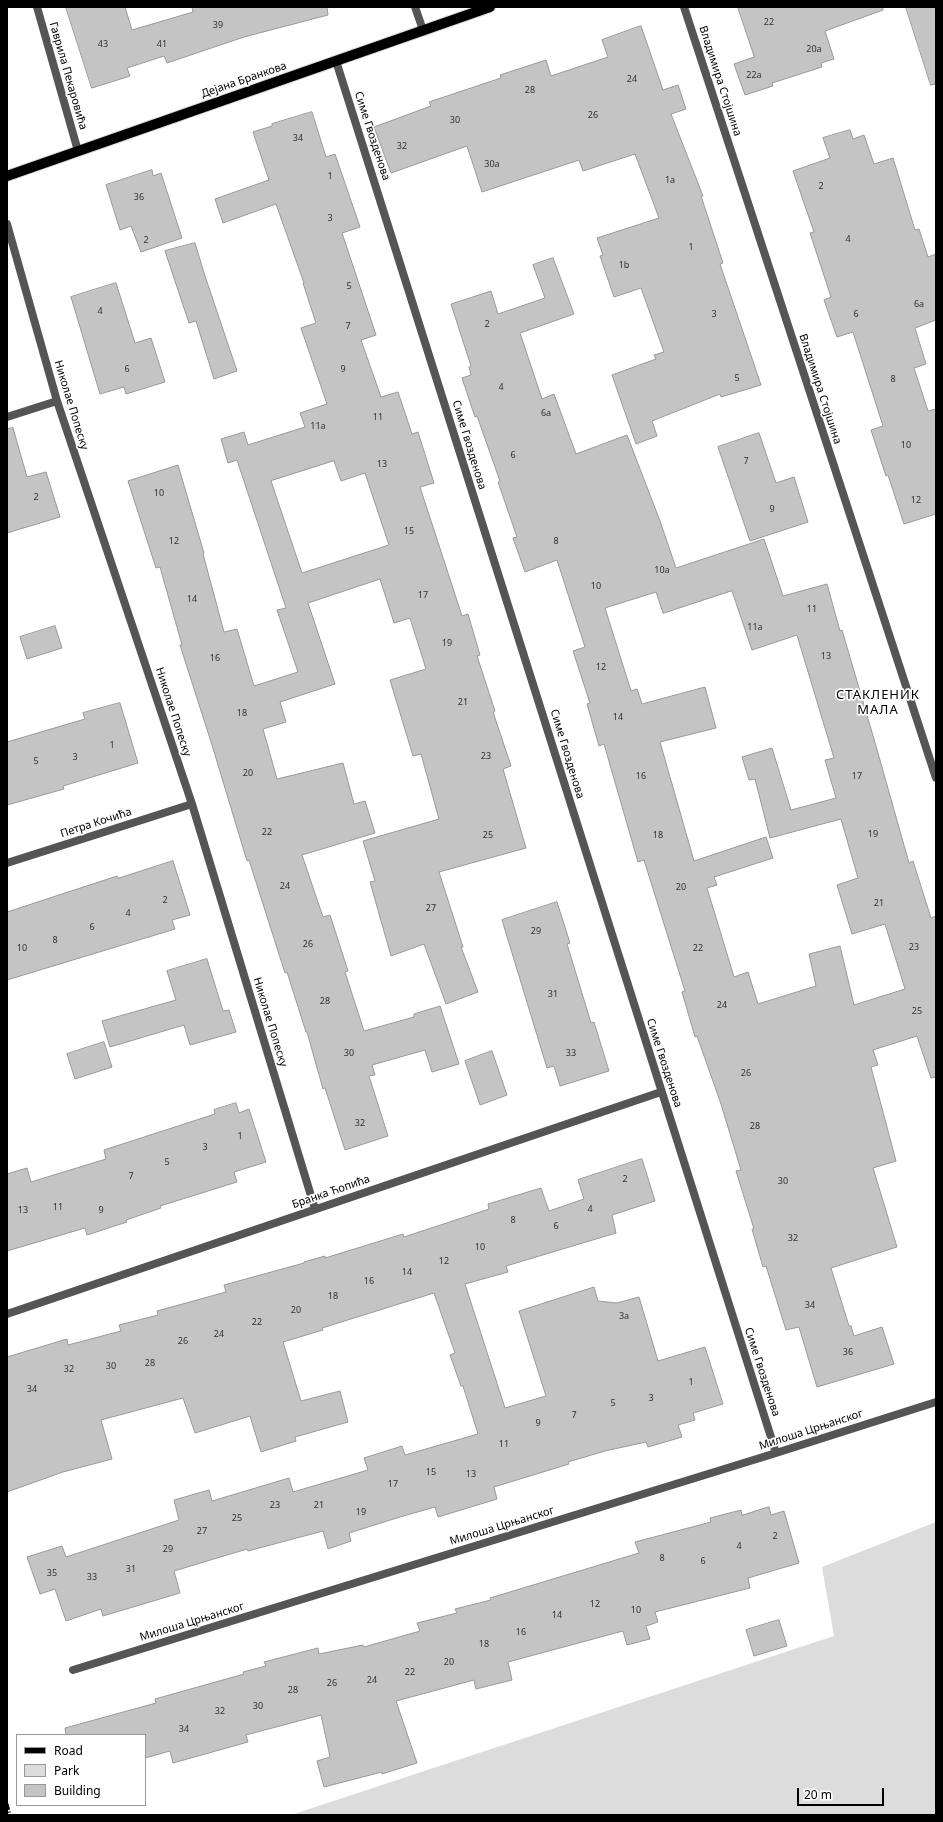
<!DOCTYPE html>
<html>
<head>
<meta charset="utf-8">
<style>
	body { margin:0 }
	#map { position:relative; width:943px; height:1822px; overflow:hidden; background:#fff; font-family:"Noto Sans",sans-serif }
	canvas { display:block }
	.frame { position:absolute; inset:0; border:8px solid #000; pointer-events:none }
	.legend { position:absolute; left:16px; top:1734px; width:130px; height:72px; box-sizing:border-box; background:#fff; border:1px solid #999; margin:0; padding:5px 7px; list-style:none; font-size:12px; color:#000 }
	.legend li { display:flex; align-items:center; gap:8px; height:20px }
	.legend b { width:20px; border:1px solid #999 }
	.scale { position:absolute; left:797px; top:1788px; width:87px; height:18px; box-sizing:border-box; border:2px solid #000; border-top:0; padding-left:5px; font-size:12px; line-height:14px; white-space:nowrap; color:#000; -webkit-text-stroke:3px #fff; paint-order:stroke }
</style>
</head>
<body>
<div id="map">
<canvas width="943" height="1822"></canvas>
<div class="frame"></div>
<ul class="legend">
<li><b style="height:5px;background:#000"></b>Road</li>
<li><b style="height:11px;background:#dcdcdc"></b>Park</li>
<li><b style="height:11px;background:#c4c4c4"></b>Building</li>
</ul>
<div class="scale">20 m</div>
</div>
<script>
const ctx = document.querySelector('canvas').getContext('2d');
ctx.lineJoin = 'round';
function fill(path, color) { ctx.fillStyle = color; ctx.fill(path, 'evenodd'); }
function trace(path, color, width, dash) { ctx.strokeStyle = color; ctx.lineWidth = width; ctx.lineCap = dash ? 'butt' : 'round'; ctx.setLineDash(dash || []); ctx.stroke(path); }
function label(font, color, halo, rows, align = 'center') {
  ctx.font = font + ' "Noto Sans",sans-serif'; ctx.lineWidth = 3.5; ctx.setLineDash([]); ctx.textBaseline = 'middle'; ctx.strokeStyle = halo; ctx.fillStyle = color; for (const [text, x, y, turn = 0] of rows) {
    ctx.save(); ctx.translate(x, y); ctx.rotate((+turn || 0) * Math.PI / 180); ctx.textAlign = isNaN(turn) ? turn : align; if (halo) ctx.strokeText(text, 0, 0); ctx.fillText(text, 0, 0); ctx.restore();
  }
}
fill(new Path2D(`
	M 936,1522 L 936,1815 L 291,1815 L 834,1636 L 822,1567 Z`), '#dcdcdc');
const building = new Path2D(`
	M 66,7 L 125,7 L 132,30 L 193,12 L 192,7 L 327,7 L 328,15 L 244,37 L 167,63 L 164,56 L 127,68 L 130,76 L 92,88 Z
	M 738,7 L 883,7 L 883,10 L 825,31 L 834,59 L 821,63 L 822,67 L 772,83 L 773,86 L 745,95 L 734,64 L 754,57 Z
	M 906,7 L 936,7 L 936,84 L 931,85 Z
	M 641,26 L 663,90 L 678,85 L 686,109 L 671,114 L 703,196 L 701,196 L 723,263 L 720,264 L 761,385 L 721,397 L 720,394 L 652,421 L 657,436 L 636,444 L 612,375 L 656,359 L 654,355 L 664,352 L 641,288 L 614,297 L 600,256 L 603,255 L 597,238 L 659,218 L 635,154 L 583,171 L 579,160 L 482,192 L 467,146 L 391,173 L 374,127 L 431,106 L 429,102 L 501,78 L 500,75 L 546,60 L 551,76 L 608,57 L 602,40 Z
	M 312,112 L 326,157 L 335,154 L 360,227 L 342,233 L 376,335 L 361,340 L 381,397 L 398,392 L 412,434 L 418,432 L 434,483 L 420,487 L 462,616 L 468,614 L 480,655 L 477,656 L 495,711 L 493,712 L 511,766 L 503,769 L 526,848 L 439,872 L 463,947 L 461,947 L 478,992 L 446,1004 L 424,944 L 391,956 L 370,882 L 375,881 L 363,841 L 439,819 L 421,754 L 413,756 L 390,680 L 426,669 L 410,618 L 394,623 L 380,579 L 308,603 L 335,684 L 280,702 L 286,722 L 263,729 L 277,779 L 343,763 L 354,804 L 365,801 L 375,833 L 302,855 L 323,917 L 330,915 L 348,971 L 345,972 L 364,1031 L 414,1017 L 414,1014 L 440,1006 L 459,1064 L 432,1072 L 425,1050 L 372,1065 L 375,1075 L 369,1076 L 388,1136 L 345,1150 L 325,1088 L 323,1089 L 307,1032 L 306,1032 L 287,972 L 285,973 L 249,860 L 247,861 L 212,745 L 180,645 L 182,645 L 160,567 L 156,568 L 128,481 L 178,465 L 204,553 L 203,554 L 224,632 L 237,629 L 254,686 L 298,672 L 277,610 L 286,608 L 237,460 L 228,463 L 221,439 L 244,432 L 248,445 L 305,427 L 300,413 L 327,404 L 301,328 L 316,323 L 303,283 L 304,283 L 276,204 L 223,223 L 215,199 L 269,180 L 253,132 L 272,126 L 272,124 ZM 334,461 L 341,481 L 365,473 L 389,545 L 302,573 L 271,481 Z
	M 850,130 L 853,139 L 864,135 L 874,164 L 893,158 L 915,230 L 919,229 L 928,257 L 936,254 L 936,320 L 915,328 L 926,364 L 914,368 L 928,411 L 936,409 L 936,514 L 904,524 L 888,475 L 886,476 L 871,430 L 883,426 L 853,332 L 837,337 L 824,300 L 831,297 L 810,233 L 814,232 L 793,171 L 830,158 L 823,138 Z
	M 152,170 L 153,176 L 161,173 L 182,238 L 141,252 L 131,226 L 120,230 L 106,185 Z
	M 195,243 L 205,276 L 237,371 L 214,379 L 196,321 L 189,323 L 165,251 Z
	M 553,258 L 574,314 L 520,333 L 542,399 L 554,394 L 576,454 L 627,435 L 660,521 L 676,568 L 764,539 L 783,596 L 827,584 L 840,631 L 842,630 L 876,746 L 909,863 L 913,861 L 931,918 L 936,916 L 936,1077 L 931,1078 L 917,1036 L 873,1050 L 878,1065 L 871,1067 L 896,1161 L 873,1168 L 897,1247 L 831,1268 L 849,1326 L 851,1326 L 854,1336 L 882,1327 L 894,1364 L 817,1387 L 799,1327 L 786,1330 L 766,1266 L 763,1267 L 752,1229 L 754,1229 L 736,1171 L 741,1170 L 720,1101 L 697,1036 L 695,1037 L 682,992 L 685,991 L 644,860 L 638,862 L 604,744 L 599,746 L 587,704 L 590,703 L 573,651 L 585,647 L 557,560 L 525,572 L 513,538 L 517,537 L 498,482 L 500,481 L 477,416 L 475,417 L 462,378 L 471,375 L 469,367 L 471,366 L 451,304 L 491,291 L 498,314 L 545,298 L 533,265 ZM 732,591 L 752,650 L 797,635 L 834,758 L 825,760 L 836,798 L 791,810 L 772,748 L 742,757 L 749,780 L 755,779 L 770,838 L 841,819 L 858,878 L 837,885 L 852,934 L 885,924 L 905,989 L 854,1005 L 840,946 L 809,954 L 816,986 L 758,1004 L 748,972 L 734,977 L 707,888 L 717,885 L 714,877 L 773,858 L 766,837 L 694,861 L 660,742 L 716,728 L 705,687 L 642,704 L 637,689 L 631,691 L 605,608 L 656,592 L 663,613 Z
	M 116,283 L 135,343 L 151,338 L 165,382 L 126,394 L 124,387 L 100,394 L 71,297 Z
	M 13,428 L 27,477 L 46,472 L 60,517 L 7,533 L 7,429 Z
	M 759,433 L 776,483 L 794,477 L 808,522 L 750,541 L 718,447 Z
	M 55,626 L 62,648 L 27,659 L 20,637 Z
	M 120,703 L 138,763 L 63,786 L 64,789 L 7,805 L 7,742 L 85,719 L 83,713 Z
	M 173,861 L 190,915 L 172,920 L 175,929 L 7,980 L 7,912 L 117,876 L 118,878 Z
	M 557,902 L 570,943 L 567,944 L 591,1023 L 594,1022 L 609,1071 L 560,1086 L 554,1066 L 547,1068 L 502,920 Z
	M 207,959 L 223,1011 L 229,1010 L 236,1032 L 190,1045 L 184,1025 L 110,1047 L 102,1021 L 176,1000 L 167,971 Z
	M 104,1042 L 112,1067 L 75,1079 L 67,1054 Z
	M 492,1051 L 507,1095 L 480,1105 L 465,1061 Z
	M 236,1103 L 239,1113 L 249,1109 L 266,1162 L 234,1172 L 237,1182 L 160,1206 L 161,1208 L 126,1220 L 127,1222 L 87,1235 L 85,1228 L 7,1251 L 7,1174 L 27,1168 L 31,1182 L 106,1159 L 104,1150 L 215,1114 L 214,1110 Z
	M 642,1159 L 655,1201 L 612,1215 L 616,1233 L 506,1266 L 508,1272 L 465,1284 L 505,1408 L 546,1396 L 519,1311 L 594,1287 L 598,1301 L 617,1303 L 639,1297 L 658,1361 L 705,1347 L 723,1404 L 693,1413 L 695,1420 L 678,1425 L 682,1437 L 648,1447 L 646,1442 L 605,1451 L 568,1462 L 569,1464 L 494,1487 L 497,1499 L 438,1517 L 435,1507 L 400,1517 L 349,1533 L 351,1541 L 328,1549 L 323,1531 L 248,1551 L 247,1549 L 174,1571 L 180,1593 L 103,1616 L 101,1609 L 66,1621 L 55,1589 L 40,1594 L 27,1557 L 62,1546 L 66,1557 L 179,1520 L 174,1500 L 209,1490 L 212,1501 L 289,1478 L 293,1492 L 368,1470 L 364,1458 L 402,1446 L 405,1455 L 478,1434 L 463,1386 L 461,1386 L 450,1355 L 455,1353 L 434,1293 L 322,1328 L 323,1330 L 283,1342 L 301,1401 L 340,1391 L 348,1422 L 295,1437 L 296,1441 L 261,1452 L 250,1416 L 195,1433 L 183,1398 L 101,1420 L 112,1459 L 63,1472 L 7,1492 L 7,1357 L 67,1339 L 68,1345 L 121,1331 L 119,1325 L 158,1315 L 157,1311 L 226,1292 L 224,1285 L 304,1263 L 304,1262 L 325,1256 L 325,1258 L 403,1234 L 404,1237 L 489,1209 L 488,1204 L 541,1188 L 549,1211 L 584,1199 L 578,1180 Z
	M 769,1507 L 771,1515 L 784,1511 L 799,1563 L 748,1578 L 750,1588 L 655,1612 L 658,1622 L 646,1626 L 650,1639 L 627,1645 L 623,1631 L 508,1662 L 512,1680 L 476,1689 L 474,1680 L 396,1701 L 417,1763 L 382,1774 L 382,1772 L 324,1787 L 317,1761 L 330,1757 L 321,1715 L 246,1735 L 248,1742 L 173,1763 L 170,1751 L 145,1758 L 145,1735 L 66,1735 L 65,1728 L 156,1703 L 155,1699 L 244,1674 L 243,1672 L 266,1666 L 264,1662 L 318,1648 L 319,1654 L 363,1645 L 364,1647 L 420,1631 L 417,1623 L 457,1613 L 455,1609 L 491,1600 L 490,1598 L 639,1553 L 635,1542 L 711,1522 L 710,1518 L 741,1510 L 742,1515 Z
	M 779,1620 L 787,1646 L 754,1656 L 746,1630 Z`);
fill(building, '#c4c4c4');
trace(building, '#999', 1);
const primary = new Path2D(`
	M 7,176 L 490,7`);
trace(primary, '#dbdbdb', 12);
trace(new Path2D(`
	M 37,7 L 78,151
	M 415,7 L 423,30
	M 684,7 L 936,778
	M 336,61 L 776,1453
	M 7,224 L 57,401 L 192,804 L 315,1209
	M 7,417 L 57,401
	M 7,863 L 192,804
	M 7,1314 L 661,1092
	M 73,1670 L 776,1453 L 936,1402`), '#555', 8);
trace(primary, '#000', 10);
trace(new Path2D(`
	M 7,1804 L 10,1815`), '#000', 3, [6, 2, 1, 2]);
label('9px', '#313131', null, [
	["22",769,22],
	["39",218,25],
	["43",103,44],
	["41",162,44],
	["20a",814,49],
	["22a",754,75],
	["24",632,79],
	["28",530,90],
	["26",593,115],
	["30",455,120],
	["34",298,138],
	["32",402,146],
	["30a",492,164],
	["1",330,176],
	["1a",670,180],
	["2",821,186],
	["36",139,197],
	["3",330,218],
	["4",848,239],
	["2",146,240],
	["1",691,247],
	["1b",624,265],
	["5",349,286],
	["6a",919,304],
	["4",100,311],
	["3",714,314],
	["6",856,314],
	["2",487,324],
	["7",348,326],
	["6",127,369],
	["9",343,369],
	["5",737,378],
	["8",893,379],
	["4",501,387],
	["6a",546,413],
	["11",378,417],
	["11a",318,426],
	["10",906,445],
	["6",513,455],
	["7",746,461],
	["13",382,464],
	["10",159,493],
	["2",36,497],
	["12",916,500],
	["9",772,509],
	["15",409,531],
	["12",174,541],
	["8",556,541],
	["10a",662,570],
	["10",596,586],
	["17",423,595],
	["14",192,599],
	["11",812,609],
	["11a",755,627],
	["19",447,643],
	["13",826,656],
	["16",215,658],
	["12",601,667],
	["21",463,702],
	["18",242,713],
	["14",618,717],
	["1",112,745],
	["23",486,756],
	["3",75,757],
	["5",36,761],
	["20",248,773],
	["16",641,776],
	["17",857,776],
	["22",267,832],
	["19",873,834],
	["25",488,835],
	["18",658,835],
	["24",285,886],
	["20",681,887],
	["2",165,900],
	["21",879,903],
	["27",431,908],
	["4",128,913],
	["6",92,927],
	["29",536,931],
	["8",55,940],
	["26",308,944],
	["23",914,947],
	["10",22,948],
	["22",698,948],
	["31",553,994],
	["28",325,1001],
	["24",722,1005],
	["25",917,1011],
	["30",349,1053],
	["33",571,1053],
	["26",746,1073],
	["32",360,1123],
	["28",755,1126],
	["1",240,1136],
	["3",205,1147],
	["5",167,1162],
	["7",131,1176],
	["2",625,1179],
	["30",783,1181],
	["11",58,1207],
	["4",590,1209],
	["13",23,1210],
	["9",101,1210],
	["8",513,1220],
	["6",556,1226],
	["32",793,1238],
	["10",480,1247],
	["12",444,1261],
	["14",407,1272],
	["16",369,1281],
	["18",333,1296],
	["34",810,1305],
	["20",296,1310],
	["3a",624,1316],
	["22",257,1322],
	["24",219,1334],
	["26",183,1341],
	["36",848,1352],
	["28",150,1363],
	["30",111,1366],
	["32",69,1369],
	["1",691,1382],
	["34",32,1389],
	["3",651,1398],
	["5",613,1403],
	["7",574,1415],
	["9",538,1423],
	["11",504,1444],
	["15",431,1472],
	["13",471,1474],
	["17",393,1484],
	["23",275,1505],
	["21",319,1505],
	["19",361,1512],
	["25",237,1518],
	["27",202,1531],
	["2",775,1536],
	["4",739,1546],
	["29",168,1549],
	["8",662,1558],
	["6",703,1561],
	["31",131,1569],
	["35",52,1573],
	["33",92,1577],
	["12",595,1604],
	["10",636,1610],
	["14",557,1615],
	["16",521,1632],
	["18",484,1644],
	["20",449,1662],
	["22",410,1672],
	["24",372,1680],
	["26",332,1683],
	["28",293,1690],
	["30",258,1706],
	["32",220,1711],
	["34",184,1729]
]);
label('11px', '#000', '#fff', [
	["Гаврила Пекаровића",68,76,74],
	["Дејана Бранкова",244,80,-19],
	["Владимира Стојшина",720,81,72],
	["Симе Гвозденова",372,136,72],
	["Владимира Стојшина",820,389,72],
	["Николае Попеску",71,405,73],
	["Симе Гвозденова",469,445,73],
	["Николае Попеску",173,712,72],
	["Симе Гвозденова",567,754,73],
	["Петра Кочића",96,823,-18],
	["Николае Попеску",270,1022,73],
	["Симе Гвозденова",664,1063,72],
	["Бранка Ћопића",331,1192,-19],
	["Симе Гвозденова",762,1372,72],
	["Милоша Црњанског",811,1430,-18],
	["Милоша Црњанског",502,1526,-17],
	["Милоша Црњанског",192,1622,-17]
]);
ctx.letterSpacing = '1px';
label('13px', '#000', '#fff', [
	["СТАКЛЕНИК",878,695],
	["МАЛА",878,710]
]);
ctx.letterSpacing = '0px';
</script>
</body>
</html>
